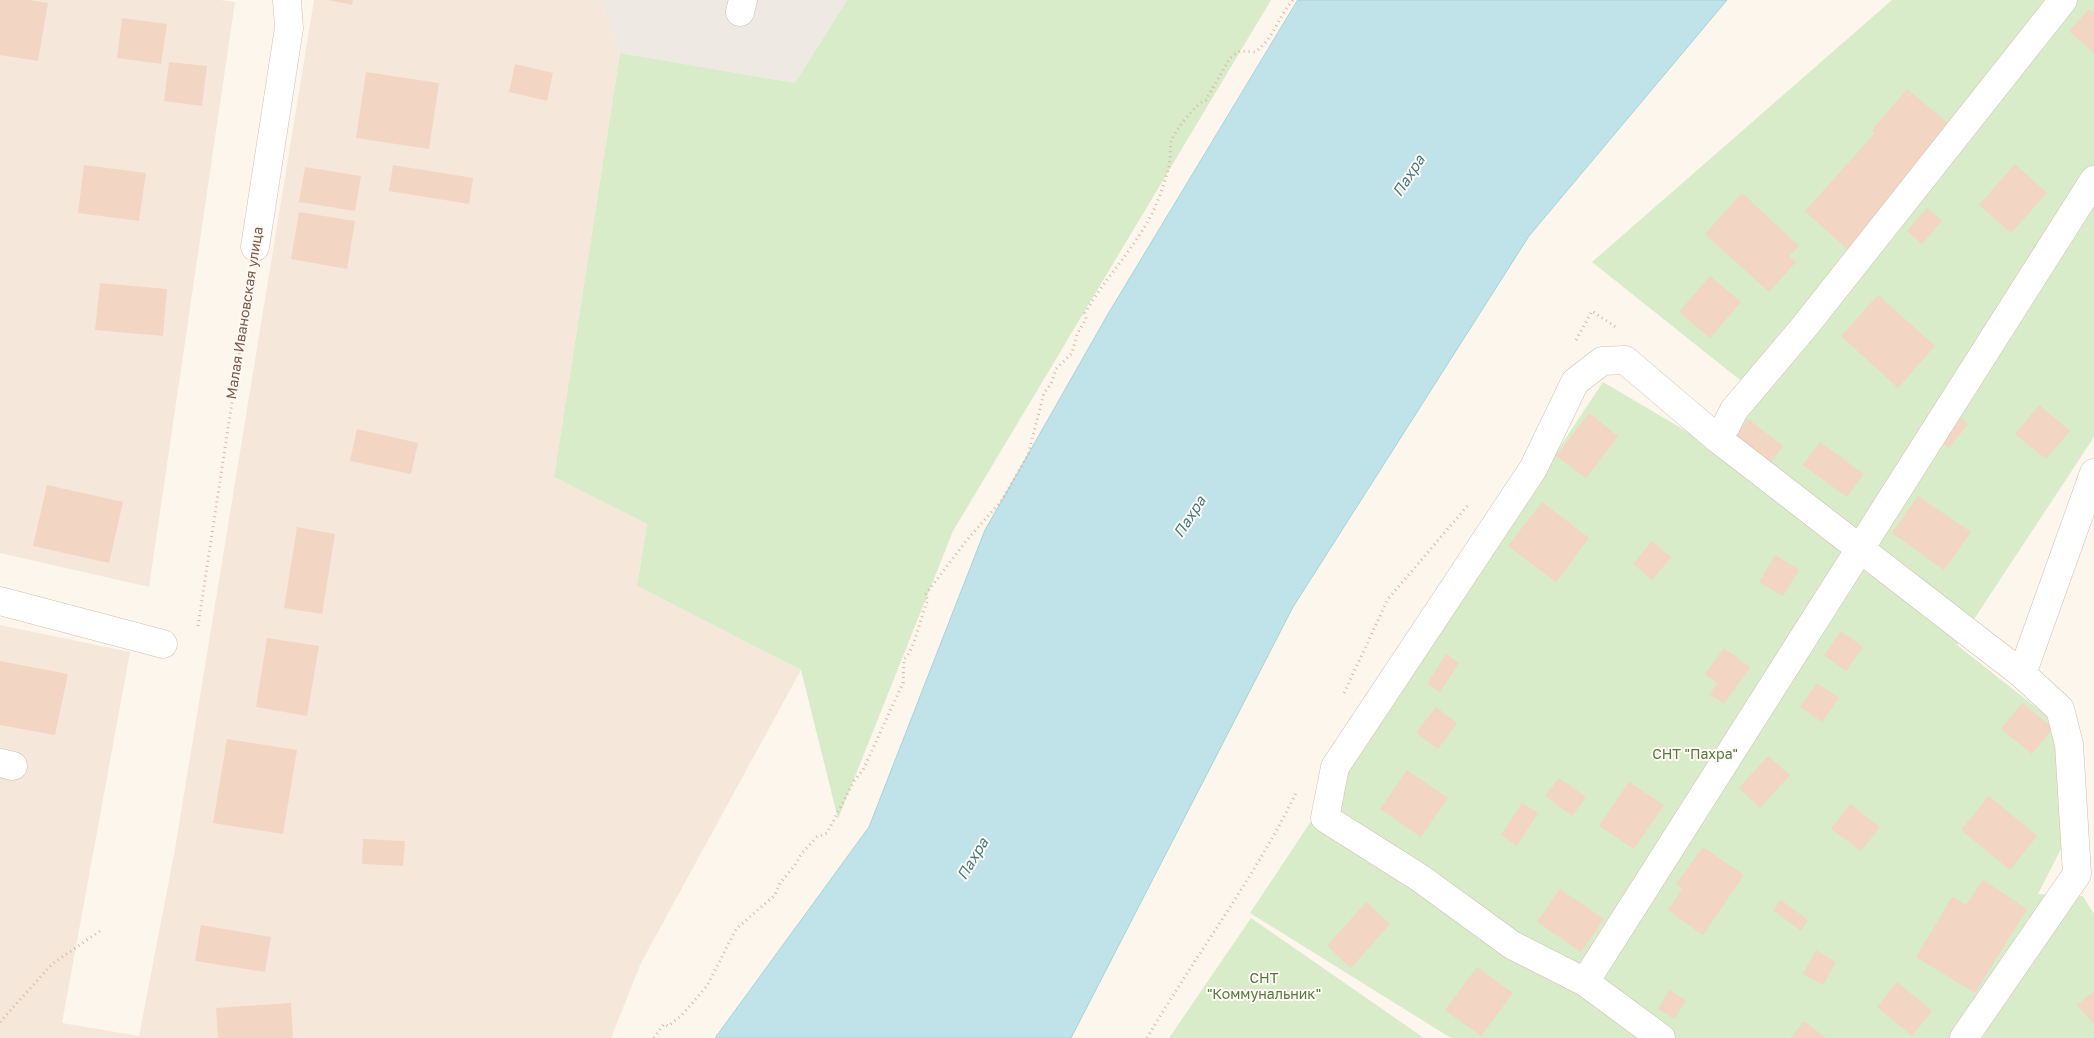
<!DOCTYPE html>
<html>
<head>
<meta charset="utf-8">
<style>
	body { margin:0 }
	canvas { display:block; background:#fdf6ec }
</style>
</head>
<body>
<canvas width="2094" height="1038"></canvas>
<script>
const ctx = document.querySelector('canvas').getContext('2d');
ctx.lineJoin = 'round';
function fill(path, color) { ctx.fillStyle = color; ctx.fill(path, 'evenodd'); }
function trace(path, color, width, dash) { ctx.strokeStyle = color; ctx.lineWidth = width; ctx.lineCap = dash ? 'butt' : 'round'; ctx.setLineDash(dash || []); ctx.stroke(path); }
function label(font, color, halo, rows, align = 'center') {
  ctx.font = font + ' "Golos Text",sans-serif'; ctx.lineWidth = 4; ctx.setLineDash([]); ctx.textBaseline = 'middle'; ctx.strokeStyle = halo; ctx.fillStyle = color; for (const [text, x, y, turn = 0] of rows) {
    ctx.save(); ctx.translate(x, y); ctx.rotate((+turn || 0) * Math.PI / 180); ctx.textAlign = isNaN(turn) ? turn : align; if (halo) ctx.strokeText(text, 0, 0); ctx.fillText(text, 0, 0); ctx.restore();
  }
}
fill(new Path2D(`
	M 0,0 L 220,0 L 235,2 L 149,587 L 0,553 Z
	M 314,0 L 600,0 L 620,53 L 554,477 L 647,524 L 637,586 L 801,670 L 641,963 L 611,1038 L 0,1038 L 0,625 L 130,652 L 62,1023 L 139,1036 L 175,849 Z`), '#f5e8da');
fill(new Path2D(`
	M 600,0 L 847,0 L 795,83 L 620,53 Z`), '#efe9e4');
fill(new Path2D(`
	M 847,0 L 1271,0 L 953,531 L 838,819 L 801,670 L 637,586 L 647,524 L 554,477 L 620,53 L 795,83 Z
	M 1892,0 L 2094,0 L 2094,437 L 1957,645 L 2052,720 L 2060,743 L 2061,849 L 2038,894 L 2083,896 L 2094,914 L 2094,1038 L 1451,1038 L 1250,913 L 1603,382 L 1720,451 L 1760,396 L 1592,262 Z
	M 1251,918 L 1424,1038 L 1169,1038 Z`), '#d8ecc9');
const water = new Path2D(`
	M 1298,0 L 1727,0 L 1529,236 L 1293,607 L 1071,1038 L 715,1038 L 869,827 L 985,530 L 1108,314 Z`);
fill(water, '#bfe3e8');
trace(water, '#a5d3da', 1);
fill(new Path2D(`
	M 0,0 L 29,0 L 48,3 L 38,61 L 0,55 Z
	M 329,0 L 353,0 L 352,5 Z
	M 2089,9 L 2094,13 L 2094,53 L 2069,31 Z
	M 122,18 L 167,24 L 161,64 L 117,58 Z
	M 169,62 L 207,66 L 202,106 L 164,101 Z
	M 515,64 L 553,73 L 547,101 L 509,92 Z
	M 366,72 L 439,83 L 429,149 L 356,138 Z
	M 1907,89 L 1955,129 L 1848,250 L 1805,211 L 1875,133 L 1872,130 Z
	M 2015,164 L 2047,193 L 2011,233 L 1979,205 Z
	M 84,165 L 146,173 L 139,221 L 78,213 Z
	M 393,165 L 473,178 L 469,204 L 389,191 Z
	M 305,167 L 361,176 L 355,211 L 299,202 Z
	M 1742,193 L 1799,246 L 1789,256 L 1796,262 L 1769,292 L 1705,234 Z
	M 1927,208 L 1942,221 L 1922,244 L 1907,231 Z
	M 299,212 L 355,221 L 347,269 L 291,259 Z
	M 1710,276 L 1741,302 L 1710,338 L 1679,312 Z
	M 100,283 L 167,289 L 163,336 L 95,330 Z
	M 1878,295 L 1935,346 L 1898,388 L 1841,336 Z
	M 2039,405 L 2070,431 L 2046,459 L 2015,434 Z
	M 1952,411 L 1968,424 L 1949,448 L 1933,435 Z
	M 1589,413 L 1618,436 L 1586,478 L 1556,456 Z
	M 1748,419 L 1783,446 L 1770,463 L 1735,437 Z
	M 357,429 L 418,443 L 411,474 L 350,461 Z
	M 1820,442 L 1864,474 L 1847,497 L 1803,465 Z
	M 47,485 L 123,502 L 109,563 L 33,546 Z
	M 1918,496 L 1971,532 L 1944,570 L 1892,533 Z
	M 1542,502 L 1589,538 L 1556,582 L 1508,546 Z
	M 297,527 L 335,534 L 322,614 L 284,608 Z
	M 1652,541 L 1671,557 L 1652,580 L 1633,564 Z
	M 1775,555 L 1799,570 L 1783,596 L 1759,582 Z
	M 1841,631 L 1863,647 L 1846,671 L 1824,655 Z
	M 267,638 L 319,646 L 307,716 L 256,707 Z
	M 1724,648 L 1750,667 L 1724,704 L 1710,694 L 1717,683 L 1705,674 Z
	M 1446,654 L 1459,663 L 1440,692 L 1427,684 Z
	M 0,661 L 68,674 L 55,735 L 0,725 Z
	M 1817,683 L 1839,698 L 1822,722 L 1800,707 Z
	M 2022,703 L 2053,728 L 2032,754 L 2001,729 Z
	M 1436,707 L 1457,723 L 1438,749 L 1416,733 Z
	M 227,739 L 297,750 L 283,834 L 213,823 Z
	M 1768,756 L 1790,775 L 1760,808 L 1739,788 Z
	M 1407,770 L 1448,798 L 1421,837 L 1380,809 Z
	M 1559,778 L 1586,797 L 1572,816 L 1545,796 Z
	M 1629,782 L 1664,805 L 1634,849 L 1599,826 Z
	M 1989,796 L 2037,836 L 2010,870 L 1961,830 Z
	M 1522,803 L 1538,813 L 1517,846 L 1501,835 Z
	M 1850,804 L 1880,827 L 1861,851 L 1831,829 Z
	M 363,839 L 405,841 L 403,866 L 362,864 Z
	M 1703,847 L 1744,875 L 1703,935 L 1668,910 L 1682,889 L 1676,884 Z
	M 1983,880 L 2027,909 L 1975,993 L 1916,957 L 1952,897 L 1966,905 Z
	M 1560,889 L 1604,919 L 1581,952 L 1537,922 Z
	M 1781,900 L 1808,920 L 1801,931 L 1773,910 Z
	M 1366,902 L 1390,924 L 1351,968 L 1327,946 Z
	M 201,925 L 271,937 L 265,972 L 195,961 Z
	M 1816,950 L 1836,962 L 1823,985 L 1803,974 Z
	M 1477,967 L 1513,993 L 1481,1036 L 1445,1010 Z
	M 1897,982 L 1932,1011 L 1912,1036 L 1877,1007 Z
	M 1669,990 L 1686,1000 L 1675,1019 L 1658,1009 Z
	M 2094,991 L 2094,1024 L 2077,1005 Z
	M 291,1003 L 293,1038 L 218,1038 L 216,1008 Z
	M 1804,1021 L 1826,1038 L 1791,1038 Z`), '#f3d5c3');
const minor = new Path2D(`
	M 740,12 L 743,0
	M 255,247 L 289,28 L 287,0
	M 1726,426 L 1734,410 L 1805,326 L 2063,0
	M 0,601 L 163,644
	M 2022,674 L 2094,473
	M 0,763 L 13,766
	M 1585,982 L 2094,180
	M 1661,1038 L 1585,982 L 1512,945 L 1420,878 L 1325,818 L 1335,767 L 1533,469 L 1575,382 L 1602,361 L 1625,360 L 1718,439 L 2022,674 L 2060,709 L 2069,744 L 2077,874 L 1964,1038`);
trace(minor, '#d1beb0', 29);
trace(new Path2D(`
	M 1576,340 L 1592,311 L 1617,328
	M 198,626 L 251,277
	M 1344,693 L 1388,599 L 1469,504
	M 0,1022 L 52,964 L 103,929
	M 654,1038 L 664,1024 L 668,1026 L 681,1016 L 707,986 L 736,929 L 775,895 L 780,883 L 795,865 L 802,853 L 817,837 L 827,833 L 854,781 L 863,770 L 903,683 L 904,659 C 915,651 921,613 928,600 L 925,595 L 966,541 L 1002,500 L 1028,455 L 1044,393 L 1051,384 L 1056,369 L 1072,353 L 1077,334 L 1086,319 L 1085,313 C 1109,271 1145,239 1161,192 C 1164,183 1167,174 1169,166 C 1171,157 1169,148 1172,139 C 1176,130 1196,103 1206,100 L 1230,58 L 1240,51 L 1255,52 C 1273,40 1278,17 1293,0
	M 1147,1038 C 1195,956 1254,879 1296,793`), '#d9b8a5', 3, [1, 4]);
trace(minor, '#fff', 28);
label('14px', '#7a5c4d', '#fffaf3', [
	["Малая Ивановская улица",245,313,-81]
]);
label('14px', '#537a41', '#fffaf3', [
	["СНТ \"Пахра\"",1695,755],
	["СНТ",1264,979],
	["\"Коммунальник\"",1264,995]
]);
label('italic 15px', '#437c86', '#fffaf3', [
	["Пахра",1409,176,-57],
	["Пахра",1190,517,-57],
	["Пахра",973,859,-59]
]);
</script>
</body>
</html>
